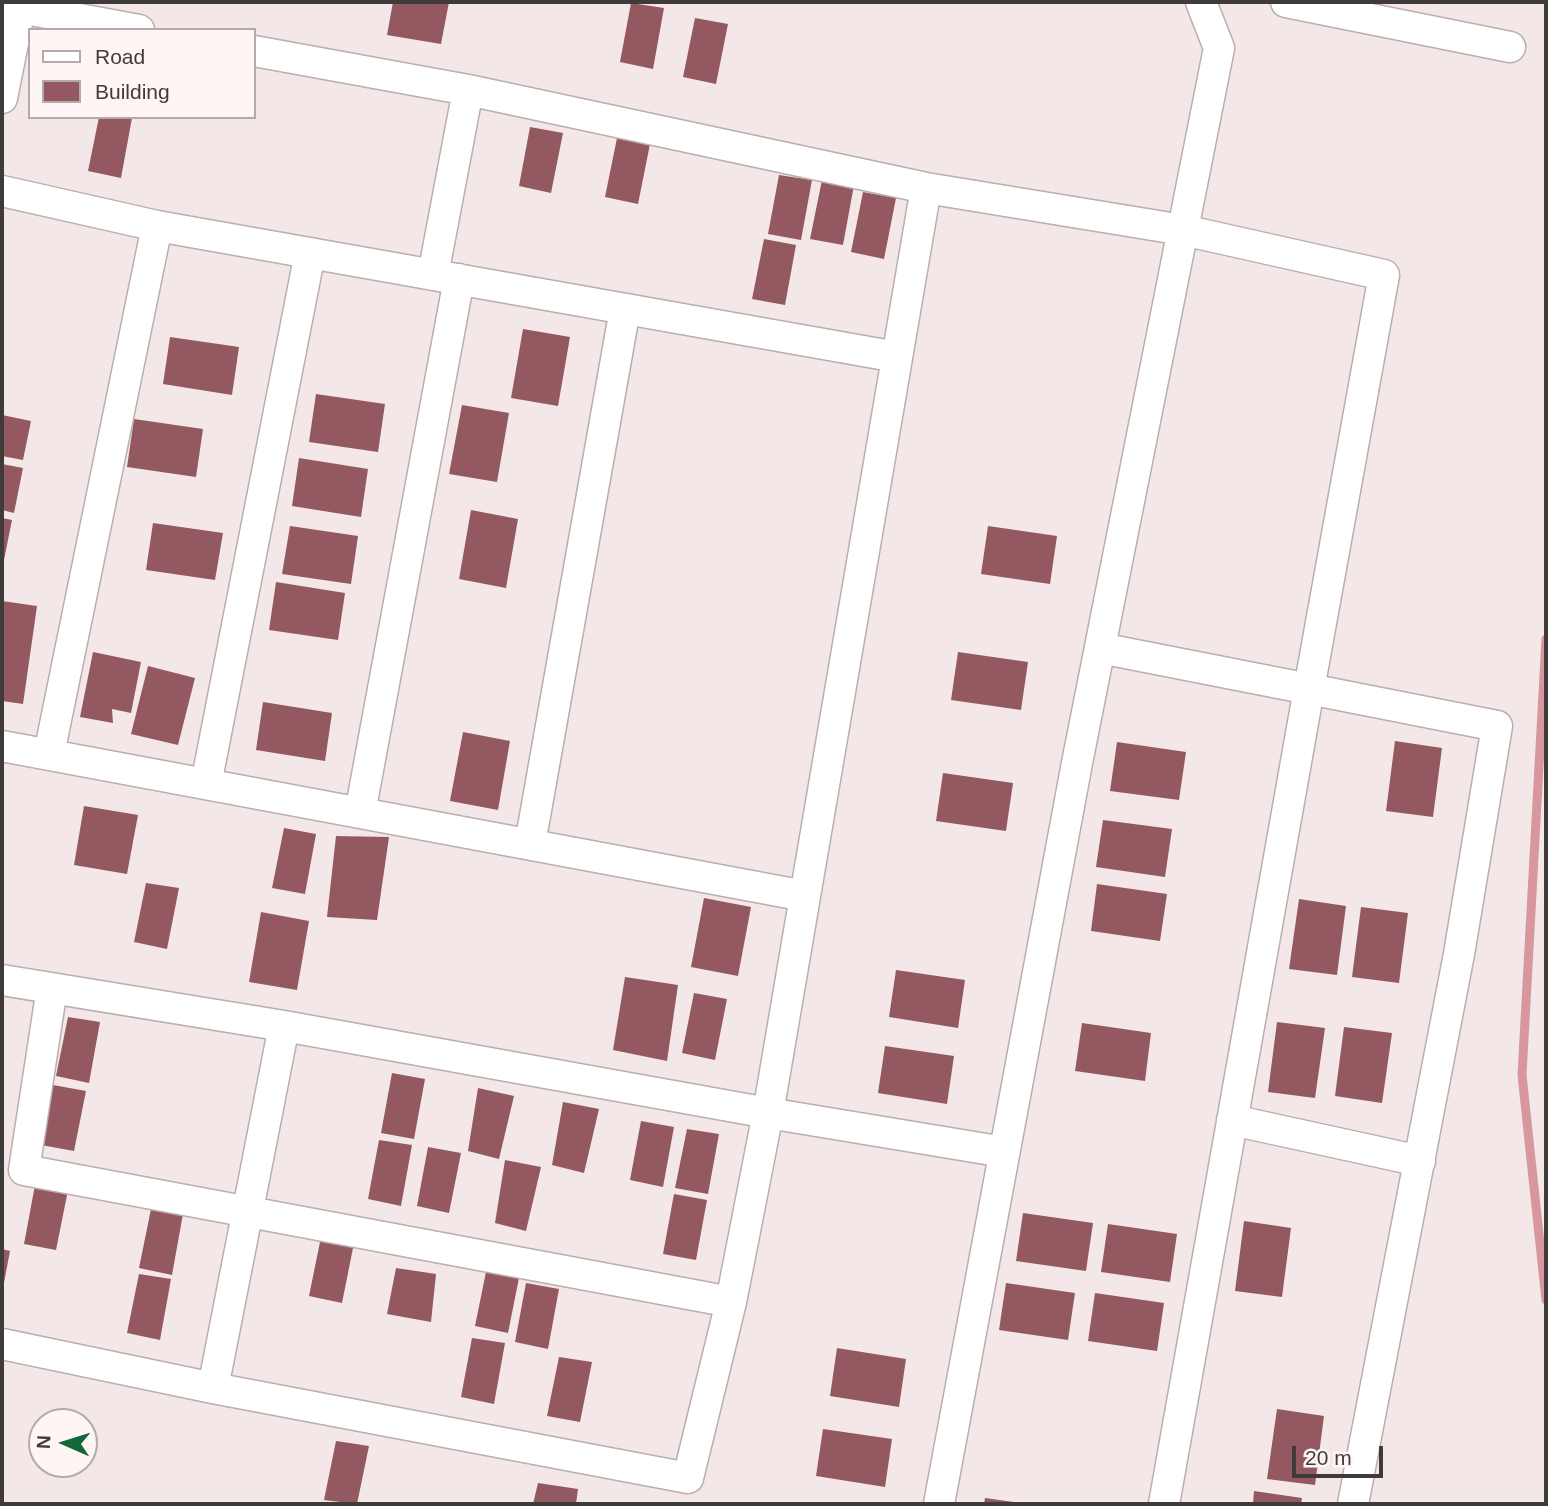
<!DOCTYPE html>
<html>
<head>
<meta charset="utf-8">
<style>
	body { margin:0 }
	#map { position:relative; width:1548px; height:1506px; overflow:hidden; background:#f3e7e7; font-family:Arial,sans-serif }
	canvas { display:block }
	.frame { position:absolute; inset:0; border:4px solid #403b3b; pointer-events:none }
	.legend { position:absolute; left:28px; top:28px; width:228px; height:91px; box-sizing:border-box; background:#fff5f5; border:2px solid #b3abab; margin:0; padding:9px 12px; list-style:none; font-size:21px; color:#403b3b }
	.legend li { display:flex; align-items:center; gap:14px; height:35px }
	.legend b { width:35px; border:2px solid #b3abab }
	.north { position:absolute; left:28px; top:1408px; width:70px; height:70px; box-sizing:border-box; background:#fff5f5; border:2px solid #b3abab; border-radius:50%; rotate:273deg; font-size:19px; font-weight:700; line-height:28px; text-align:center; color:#403b3b }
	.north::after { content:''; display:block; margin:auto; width:24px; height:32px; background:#126839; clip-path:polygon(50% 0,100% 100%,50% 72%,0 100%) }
	.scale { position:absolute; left:1292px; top:1446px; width:91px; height:32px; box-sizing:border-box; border:4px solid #403b3b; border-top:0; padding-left:9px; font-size:21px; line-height:24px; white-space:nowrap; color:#403b3b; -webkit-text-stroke:5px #fff5f5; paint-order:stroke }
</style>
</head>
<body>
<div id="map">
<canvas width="1548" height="1506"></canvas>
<div class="frame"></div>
<ul class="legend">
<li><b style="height:9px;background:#fff"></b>Road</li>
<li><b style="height:19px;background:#945960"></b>Building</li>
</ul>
<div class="north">N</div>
<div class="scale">20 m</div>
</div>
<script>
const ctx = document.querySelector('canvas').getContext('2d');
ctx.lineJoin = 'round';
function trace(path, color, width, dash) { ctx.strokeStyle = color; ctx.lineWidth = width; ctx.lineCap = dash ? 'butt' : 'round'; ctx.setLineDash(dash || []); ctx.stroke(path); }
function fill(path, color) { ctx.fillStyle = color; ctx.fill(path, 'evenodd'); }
trace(new Path2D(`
	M 1546,639 L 1522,1075 L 1546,1300`), '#d7979d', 9);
fill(new Path2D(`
	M 393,2 L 449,2 L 441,44 L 387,35 Z
	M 631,3 L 664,8 L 653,69 L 620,62 Z
	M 695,18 L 728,24 L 716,84 L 683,77 Z
	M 99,117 L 132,118 L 121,178 L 88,171 Z
	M 530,127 L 563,133 L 551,193 L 519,186 Z
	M 617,138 L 650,144 L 638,204 L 605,197 Z
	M 779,175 L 812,180 L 801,240 L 768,234 Z
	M 822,180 L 854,185 L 843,245 L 810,239 Z
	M 863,192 L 896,198 L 884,259 L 851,252 Z
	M 764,239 L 796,245 L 785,305 L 752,299 Z
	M 523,329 L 570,337 L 558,406 L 511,398 Z
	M 170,337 L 239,347 L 232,395 L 163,384 Z
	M 316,394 L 385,404 L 378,452 L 309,442 Z
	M 462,405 L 509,413 L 497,482 L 449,474 Z
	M 2,415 L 31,421 L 23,460 L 2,456 Z
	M 134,419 L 203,429 L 196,477 L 127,467 Z
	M 299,458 L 368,469 L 361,517 L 292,506 Z
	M 2,464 L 23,468 L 14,513 L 2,510 Z
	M 471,510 L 518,519 L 506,588 L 459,579 Z
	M 2,518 L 12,520 L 3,565 L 2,565 Z
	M 153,523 L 223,533 L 215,580 L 146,570 Z
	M 290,526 L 358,536 L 351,584 L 282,574 Z
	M 988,526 L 1057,536 L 1050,584 L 981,574 Z
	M 276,582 L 345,593 L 338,640 L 269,630 Z
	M 2,601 L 37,606 L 23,704 L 2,701 Z
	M 93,652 L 141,662 L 131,713 L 112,709 L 113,723 L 80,717 Z
	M 958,652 L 1028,662 L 1021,710 L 951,700 Z
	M 148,666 L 195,678 L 178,745 L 131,734 Z
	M 263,702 L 332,713 L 325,761 L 256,750 Z
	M 463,732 L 510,741 L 498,810 L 450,801 Z
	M 1395,741 L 1442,748 L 1433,817 L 1386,811 Z
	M 1117,742 L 1186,752 L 1179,800 L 1110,791 Z
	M 943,773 L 1013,783 L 1006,831 L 936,821 Z
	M 84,806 L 138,815 L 127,874 L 74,865 Z
	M 1103,820 L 1172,829 L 1165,877 L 1096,867 Z
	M 284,828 L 316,834 L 305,894 L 272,888 Z
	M 336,836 L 389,837 L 377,920 L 327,917 Z
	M 146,883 L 179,888 L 167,949 L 134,942 Z
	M 1097,884 L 1167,894 L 1160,941 L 1091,931 Z
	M 704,898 L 751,907 L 738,976 L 691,967 Z
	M 1299,899 L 1346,906 L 1337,975 L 1289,969 Z
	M 1361,907 L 1408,913 L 1399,983 L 1352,977 Z
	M 261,912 L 309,921 L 297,990 L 249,982 Z
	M 896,970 L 965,980 L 958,1028 L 889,1017 Z
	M 625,977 L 678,985 L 667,1061 L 613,1050 Z
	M 694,993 L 727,999 L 715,1060 L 682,1053 Z
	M 68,1017 L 100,1022 L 89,1083 L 56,1076 Z
	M 1277,1022 L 1325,1028 L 1315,1098 L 1268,1092 Z
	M 1082,1023 L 1151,1033 L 1145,1081 L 1075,1071 Z
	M 1344,1027 L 1392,1033 L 1382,1103 L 1335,1096 Z
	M 885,1046 L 954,1056 L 947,1104 L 878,1093 Z
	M 392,1073 L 425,1079 L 414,1139 L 381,1133 Z
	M 53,1085 L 86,1091 L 74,1151 L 41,1145 Z
	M 478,1088 L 514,1096 L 499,1159 L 468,1151 Z
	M 563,1102 L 599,1109 L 584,1173 L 552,1165 Z
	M 641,1121 L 674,1127 L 663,1187 L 630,1180 Z
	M 687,1129 L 719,1134 L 708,1194 L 675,1188 Z
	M 379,1140 L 412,1145 L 401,1206 L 368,1199 Z
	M 428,1147 L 461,1153 L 449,1213 L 417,1206 Z
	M 505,1160 L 541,1167 L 526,1231 L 495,1223 Z
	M 35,1185 L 68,1190 L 56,1250 L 24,1244 Z
	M 674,1194 L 707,1200 L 696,1260 L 663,1254 Z
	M 151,1209 L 183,1214 L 172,1275 L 139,1268 Z
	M 1023,1213 L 1093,1223 L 1086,1271 L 1016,1261 Z
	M 1244,1221 L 1291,1228 L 1282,1297 L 1235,1291 Z
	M 1108,1224 L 1177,1234 L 1170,1282 L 1101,1272 Z
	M 321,1237 L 354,1243 L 342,1303 L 309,1296 Z
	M 2,1249 L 10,1251 L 3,1288 L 2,1287 Z
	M 487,1267 L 520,1273 L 508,1333 L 475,1326 Z
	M 396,1268 L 436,1274 L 431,1322 L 387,1314 Z
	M 139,1274 L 171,1279 L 160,1340 L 127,1333 Z
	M 526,1283 L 559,1289 L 548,1349 L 515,1342 Z
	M 1006,1283 L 1075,1293 L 1068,1340 L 999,1330 Z
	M 1095,1293 L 1164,1303 L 1157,1351 L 1088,1341 Z
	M 472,1338 L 505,1343 L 494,1404 L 461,1397 Z
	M 837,1348 L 906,1359 L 899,1407 L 830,1396 Z
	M 559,1357 L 592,1362 L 580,1422 L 547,1416 Z
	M 1277,1409 L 1324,1416 L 1315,1485 L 1267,1479 Z
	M 823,1429 L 892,1439 L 885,1487 L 816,1476 Z
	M 336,1441 L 369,1446 L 357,1504 L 324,1500 Z
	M 538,1483 L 578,1489 L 576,1504 L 533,1504 Z
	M 1254,1491 L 1302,1498 L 1301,1504 L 1253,1504 Z
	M 985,1498 L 1021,1503 L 1021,1504 L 984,1504 Z`), '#945960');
const street = new Path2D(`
	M 1286,2 L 1510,47
	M 2,4 L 20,8 L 2,98
	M 20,8 L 139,30
	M 254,51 L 468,90 L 433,275
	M 468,90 L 926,188
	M 2,191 L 157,226 L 49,754
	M 157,226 L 897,357
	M 2,746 L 805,896
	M 206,784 L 310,253
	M 360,813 L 459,279
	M 530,844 L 625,309
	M 2,980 L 284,1026 L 768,1113 L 731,1302
	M 1232,1120 L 1420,1161
	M 1004,1152 L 768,1113 L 926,188 L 1183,230 L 1384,275 L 1309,689 L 1100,648
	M 2,1344 L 213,1388 L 688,1478 L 731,1302 L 24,1170 L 52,988
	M 213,1388 L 284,1026
	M 939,1504 L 1077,763 L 1219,48 L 1201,2
	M 1164,1504 L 1309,689 L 1497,726 L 1459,954 L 1353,1504`);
trace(street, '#baaeae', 33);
trace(street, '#fff', 30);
</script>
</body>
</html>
